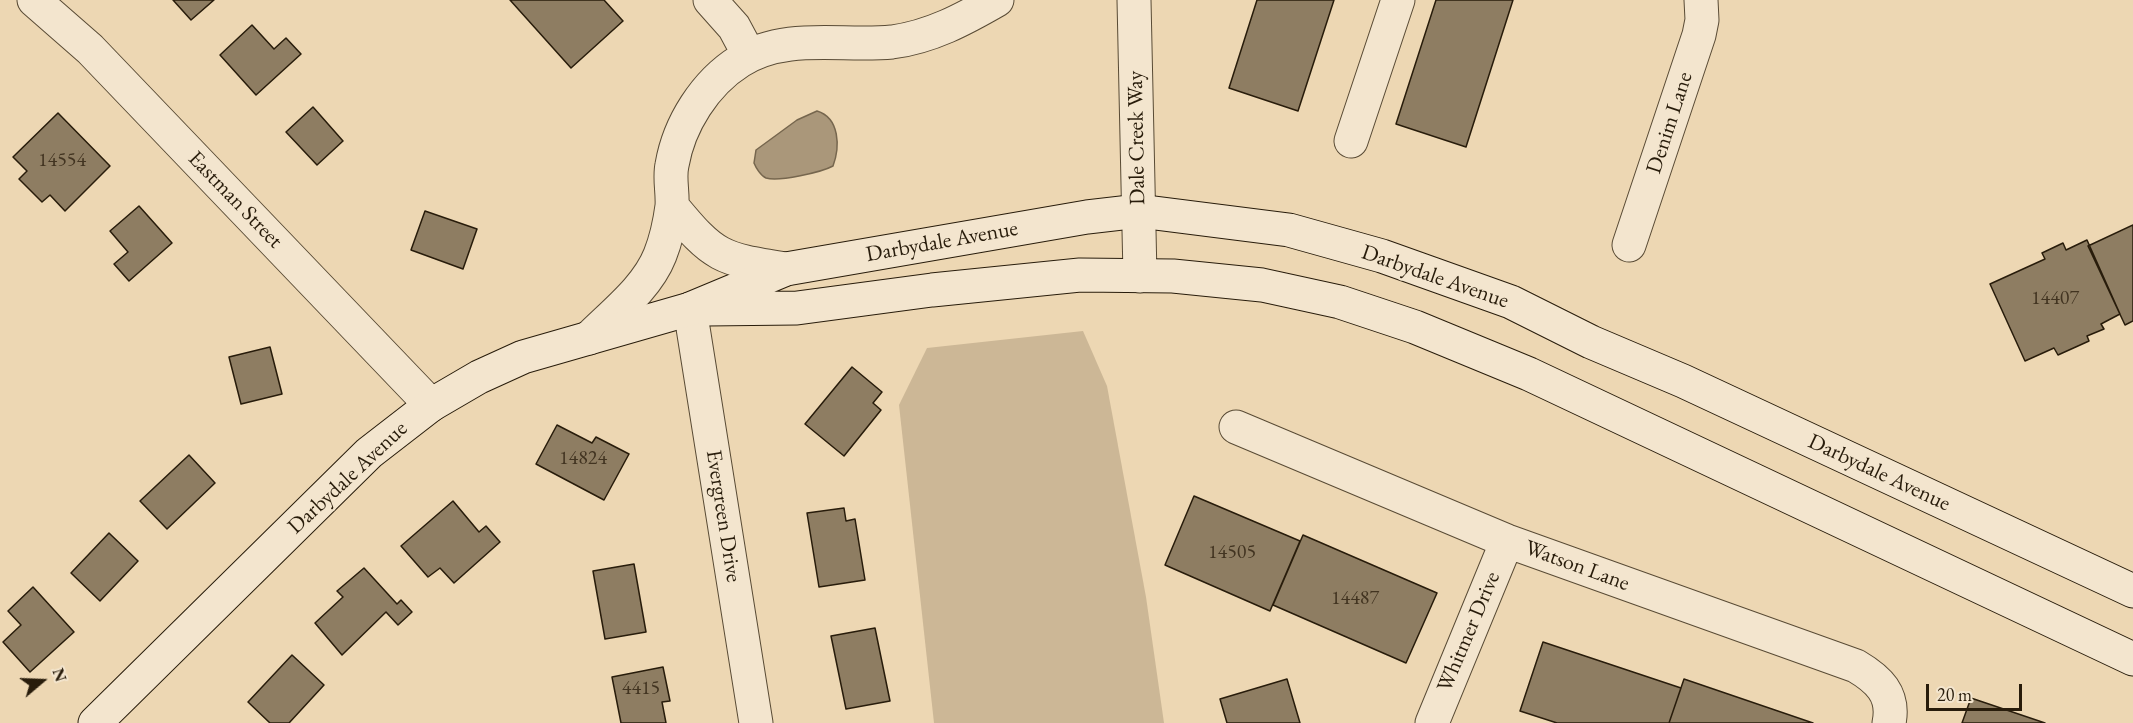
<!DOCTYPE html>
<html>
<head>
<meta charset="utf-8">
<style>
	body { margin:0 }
	#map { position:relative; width:2133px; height:723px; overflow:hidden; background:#edd7b3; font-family:"EB Garamond",serif }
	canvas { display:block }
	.north { position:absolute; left:12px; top:651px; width:60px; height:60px; -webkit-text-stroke:4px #f3e5ce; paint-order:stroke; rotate:71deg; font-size:16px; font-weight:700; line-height:24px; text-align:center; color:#281c0b }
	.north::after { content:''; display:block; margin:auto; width:21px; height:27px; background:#281c0b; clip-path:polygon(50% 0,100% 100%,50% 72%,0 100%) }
	.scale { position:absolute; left:1926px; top:684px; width:96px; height:27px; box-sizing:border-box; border:3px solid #281c0b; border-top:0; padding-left:8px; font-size:18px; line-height:21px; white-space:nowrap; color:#281c0b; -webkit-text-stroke:4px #f3e5ce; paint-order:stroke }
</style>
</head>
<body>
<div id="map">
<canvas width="2133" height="723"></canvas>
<div class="north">N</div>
<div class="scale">20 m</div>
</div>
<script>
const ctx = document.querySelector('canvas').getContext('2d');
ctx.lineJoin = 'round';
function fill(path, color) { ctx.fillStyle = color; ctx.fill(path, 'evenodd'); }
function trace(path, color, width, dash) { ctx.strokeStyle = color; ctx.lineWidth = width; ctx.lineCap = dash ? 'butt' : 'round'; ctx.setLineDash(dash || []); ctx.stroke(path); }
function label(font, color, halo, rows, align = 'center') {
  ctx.font = font + ' "EB Garamond",serif'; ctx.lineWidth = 4.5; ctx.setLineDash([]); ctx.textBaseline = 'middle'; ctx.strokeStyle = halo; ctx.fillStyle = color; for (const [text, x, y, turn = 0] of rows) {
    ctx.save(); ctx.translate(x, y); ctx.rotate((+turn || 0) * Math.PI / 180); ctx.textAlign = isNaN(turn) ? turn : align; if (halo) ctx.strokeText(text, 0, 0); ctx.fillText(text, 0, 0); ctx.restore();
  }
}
fill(new Path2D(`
	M 1083,331 L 1107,386 L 1146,597 L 1164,723 L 934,723 L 899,405 L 927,348 Z`), '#ccb796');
const water = new Path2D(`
	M 817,111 C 840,118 840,147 833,166 C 822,172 779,182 766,178 C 761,176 756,168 754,163 L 756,150 L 797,120 Z`);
fill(water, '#aa977a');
trace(water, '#76664e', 1.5);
const building = new Path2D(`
	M 173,0 L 214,0 L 191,20 Z
	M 510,0 L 604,0 L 623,21 L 571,68 Z
	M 1257,0 L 1334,0 L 1298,111 L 1229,88 Z
	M 1436,0 L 1513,0 L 1466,147 L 1396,124 Z
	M 252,25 L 274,49 L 286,38 L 301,54 L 256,95 L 220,55 Z
	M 313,107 L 343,141 L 317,165 L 286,132 Z
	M 58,113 L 110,166 L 65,211 L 50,195 L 42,202 L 19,179 L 27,171 L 13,157 Z
	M 139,206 L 172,243 L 129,281 L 114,264 L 128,252 L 110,231 Z
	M 425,211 L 477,229 L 463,269 L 411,250 Z
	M 2133,225 L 2133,321 L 2125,325 L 2088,246 Z
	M 2087,240 L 2120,314 L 2101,324 L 2104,329 L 2087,336 L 2089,341 L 2058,355 L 2054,348 L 2025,361 L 1990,284 L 2045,259 L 2042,253 L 2063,243 L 2066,250 Z
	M 270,347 L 282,394 L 241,404 L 229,357 Z
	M 852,367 L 882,392 L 873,403 L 881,410 L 844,456 L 805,424 Z
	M 557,425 L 592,443 L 596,437 L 629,454 L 604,500 L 536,464 Z
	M 189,455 L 215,483 L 167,529 L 140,501 Z
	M 1194,496 L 1300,541 L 1270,611 L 1165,565 Z
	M 453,501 L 479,532 L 486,526 L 500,542 L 454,583 L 440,568 L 428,577 L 401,546 Z
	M 844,508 L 846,521 L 855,519 L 865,580 L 819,587 L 807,513 Z
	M 109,533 L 138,561 L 100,601 L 71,573 Z
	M 1303,535 L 1437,593 L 1406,663 L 1273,605 Z
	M 634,564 L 646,632 L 605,639 L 593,571 Z
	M 364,568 L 397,604 L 401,600 L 412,612 L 398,625 L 386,612 L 342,655 L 315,623 L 343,597 L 337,591 Z
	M 33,587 L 74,632 L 30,672 L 3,642 L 21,625 L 8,611 Z
	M 875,628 L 890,701 L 846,709 L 831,636 Z
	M 1543,642 L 1681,688 L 1669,723 L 1557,723 L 1520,711 Z
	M 292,655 L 324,685 L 289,723 L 270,723 L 248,702 Z
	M 663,667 L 670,701 L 662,702 L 666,723 L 621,723 L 612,677 Z
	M 1287,679 L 1300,723 L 1227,723 L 1220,699 Z
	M 1684,679 L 1813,723 L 1669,723 Z
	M 1971,698 L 2045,723 L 1962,723 Z`);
fill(building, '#8e7d62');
trace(building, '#281c0b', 1.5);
const street = new Path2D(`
	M 34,0 L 90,49 L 431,405
	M 710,0 L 734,27 L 749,55
	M 1134,0 L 1140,276
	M 1351,141 L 1398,0
	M 672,206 C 714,257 720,259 786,269
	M 1629,245 L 1699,35 L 1702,20 L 1701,0
	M 690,309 L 756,723
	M 589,338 C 614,313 647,288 660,255 C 666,240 670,221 672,206 C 673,192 669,178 672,165 C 679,124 705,83 740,61 C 785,32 842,47 892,42 C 931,37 964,19 997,0
	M 1236,427 L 1507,541 L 1856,666 C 1878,679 1895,694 1889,723
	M 1432,723 L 1507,541`);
const secondary = new Path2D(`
	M 707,309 L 797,308 L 932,290 L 1080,275 L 1173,276 L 1262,285 L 1340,302 L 1415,327 L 1529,374 L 2133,659
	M 95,723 L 369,453 L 431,405 L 479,377 L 523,357 L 690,309 L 786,269 L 1087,217 L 1139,211 L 1289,230 L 1382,256 L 1511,302 L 1591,342 L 1683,381 L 2133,591`);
trace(street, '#594b35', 35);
trace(secondary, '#281c0b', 35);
trace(street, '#f3e5ce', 33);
trace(secondary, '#f3e5ce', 33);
label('20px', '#423421', null, [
	["14554",62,161],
	["14407",2055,299],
	["14824",583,459],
	["14505",1232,553],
	["14487",1355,599],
	["4415",641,689]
]);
label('22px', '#281c0b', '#f3e5ce', [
	["Denim Lane",1670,123,-72],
	["Dale Creek Way",1137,138,-91],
	["Eastman Street",235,200,46],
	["Darbydale Avenue",942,242,-10],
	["Darbydale Avenue",1435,277,19],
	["Darbydale Avenue",1879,473,25],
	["Darbydale Avenue",348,478,-43],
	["Evergreen Drive",723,516,81],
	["Watson Lane",1577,566,20],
	["Whitmer Drive",1469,632,-67]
]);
</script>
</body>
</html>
